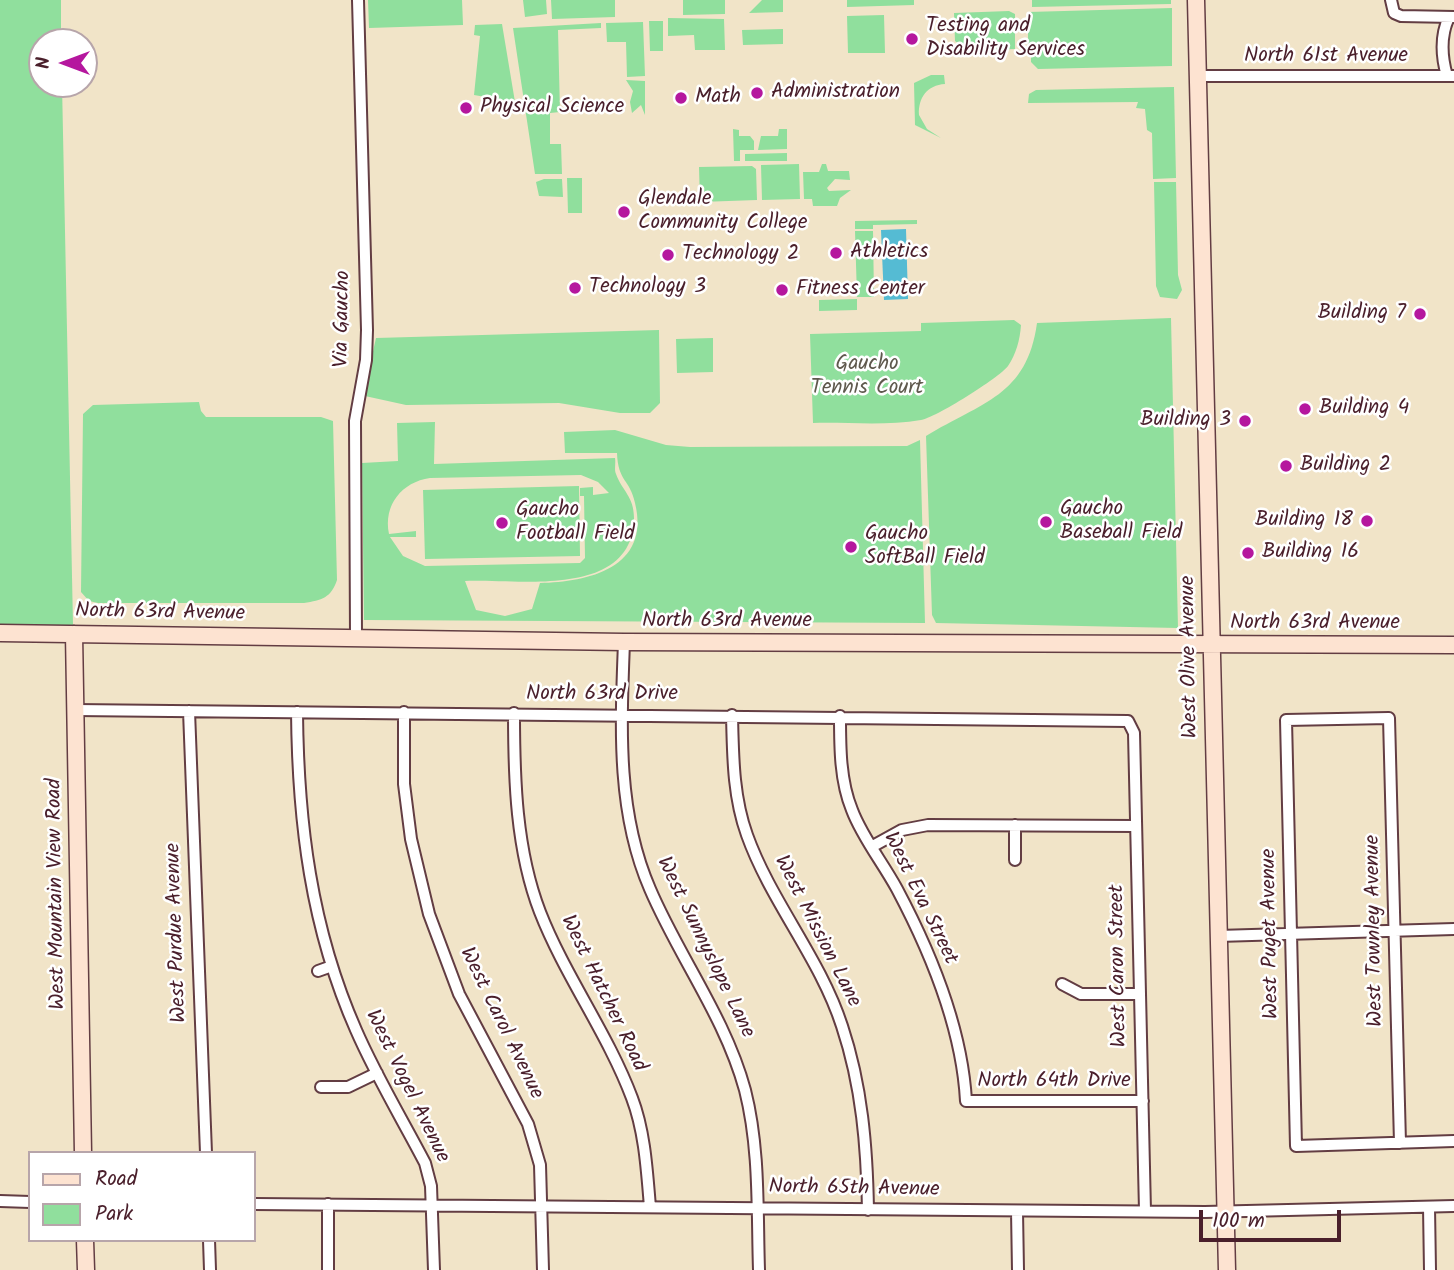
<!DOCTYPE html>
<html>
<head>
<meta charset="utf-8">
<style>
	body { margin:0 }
	#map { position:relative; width:1454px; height:1270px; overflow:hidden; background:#f1e4c8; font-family:Kalam,sans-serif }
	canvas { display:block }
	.legend { position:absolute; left:28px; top:1151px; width:228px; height:91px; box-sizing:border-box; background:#fff; border:2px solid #b7a5aa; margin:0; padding:9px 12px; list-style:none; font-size:21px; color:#4a1f2b }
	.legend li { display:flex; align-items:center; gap:14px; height:35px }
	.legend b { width:35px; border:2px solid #b7a5aa }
	.north { position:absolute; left:28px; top:28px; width:70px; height:70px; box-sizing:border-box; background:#fff; border:2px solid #b7a5aa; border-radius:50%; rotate:270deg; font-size:19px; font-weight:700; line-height:28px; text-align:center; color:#4a1f2b }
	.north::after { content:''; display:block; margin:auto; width:24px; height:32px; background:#b5179e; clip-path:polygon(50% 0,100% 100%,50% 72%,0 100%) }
	.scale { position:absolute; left:1199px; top:1210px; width:142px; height:32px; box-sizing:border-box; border:4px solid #4a1f2b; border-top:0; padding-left:9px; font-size:21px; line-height:24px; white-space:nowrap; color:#4a1f2b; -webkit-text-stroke:5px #fff; paint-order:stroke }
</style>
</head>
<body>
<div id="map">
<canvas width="1454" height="1270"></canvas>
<ul class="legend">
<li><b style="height:9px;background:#fde3d1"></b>Road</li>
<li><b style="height:19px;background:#90df9d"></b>Park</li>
</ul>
<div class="north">N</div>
<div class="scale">100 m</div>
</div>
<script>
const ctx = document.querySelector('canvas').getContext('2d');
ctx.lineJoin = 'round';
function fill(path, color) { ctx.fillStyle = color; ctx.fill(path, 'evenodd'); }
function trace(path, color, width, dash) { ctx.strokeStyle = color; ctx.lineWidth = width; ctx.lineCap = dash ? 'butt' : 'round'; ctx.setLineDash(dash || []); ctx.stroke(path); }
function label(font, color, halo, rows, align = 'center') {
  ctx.font = font + ' Kalam,sans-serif'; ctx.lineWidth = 5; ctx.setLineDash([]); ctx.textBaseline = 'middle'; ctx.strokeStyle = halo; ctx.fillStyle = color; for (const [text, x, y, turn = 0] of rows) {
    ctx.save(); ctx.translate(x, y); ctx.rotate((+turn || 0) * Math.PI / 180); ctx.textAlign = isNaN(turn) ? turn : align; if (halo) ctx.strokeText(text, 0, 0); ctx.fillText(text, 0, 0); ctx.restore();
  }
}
fill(new Path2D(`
	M 0,0 L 61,0 L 61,42 L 42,42 L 42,84 L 62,84 L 73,625 L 0,625 Z
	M 368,0 L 462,0 L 463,25 L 369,28 Z
	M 523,0 L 546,0 L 547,14 L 525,17 Z
	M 551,0 L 615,0 L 615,17 L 552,19 Z
	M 683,0 L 725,0 L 725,14 L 683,15 Z
	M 762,0 L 783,0 L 783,12 L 749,13 Z
	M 847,0 L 914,0 L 914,5 L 847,7 Z
	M 1032,0 L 1171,0 L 1171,4 L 1032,7 Z
	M 1172,8 L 1172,66 L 1038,69 L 1031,62 L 1031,50 L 1028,50 L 1028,12 Z
	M 1009,11 L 1015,14 L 1015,49 L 967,51 L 955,41 L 954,13 Z
	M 884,15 L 885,53 L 848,53 L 847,16 Z
	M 668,18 L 724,19 L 725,50 L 695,50 L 694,35 L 668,36 Z
	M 649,21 L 663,21 L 663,51 L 650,51 Z
	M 643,22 L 645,76 L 627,77 L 626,42 L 607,42 L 606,23 Z
	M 601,23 L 601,28 L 558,30 L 560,112 L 550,113 L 550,144 L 561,144 L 562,174 L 535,174 L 513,28 Z
	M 502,24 L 515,102 L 474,95 L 480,36 L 474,35 L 475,25 Z
	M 783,29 L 783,44 L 743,45 L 742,30 Z
	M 931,75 L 944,75 L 945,84 C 927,85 918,98 919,115 L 927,129 L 941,138 L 915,125 L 914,83 Z
	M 626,80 L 645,81 L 645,115 L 641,105 L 632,113 L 630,102 L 633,91 Z
	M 1174,87 L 1176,178 L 1153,179 L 1152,133 L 1147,130 L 1145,109 L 1136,108 L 1138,102 L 1028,103 L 1029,94 L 1036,90 Z
	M 733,129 L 739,130 L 739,136 L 750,136 L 754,141 L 754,150 L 740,150 L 740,161 L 734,161 Z
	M 779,129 L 787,129 L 787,149 L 758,150 L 761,136 L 778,136 Z
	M 787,153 L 787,161 L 745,161 L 745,154 Z
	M 799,164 L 800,199 L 762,200 L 761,165 Z
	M 822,164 L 826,164 L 828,171 L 849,171 L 850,180 L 835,179 L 827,188 L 829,191 L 851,190 L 840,198 L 837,206 L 813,206 L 812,199 L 804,199 L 803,172 L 819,172 Z
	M 752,166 L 756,169 L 757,200 L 700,202 L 699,167 Z
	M 567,178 L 582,178 L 582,213 L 568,213 Z
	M 544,179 L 562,179 L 563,197 L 539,196 L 536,182 Z
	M 1154,182 L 1176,182 L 1178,275 L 1182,290 L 1177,299 L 1160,297 L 1156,286 Z
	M 917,220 L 917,224 L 873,225 L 873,229 L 855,229 L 855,221 Z
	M 855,231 L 873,231 L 874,297 L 857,297 Z
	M 857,299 L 857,310 L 819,311 L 819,300 Z
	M 1171,318 L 1178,628 L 936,623 L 932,615 L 926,436 C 982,402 1027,396 1037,323 Z
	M 1014,320 L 1021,325 C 1020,340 1016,354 1008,366 C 999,378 935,418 921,420 C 886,426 848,422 813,423 L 810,334 L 921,331 L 921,323 Z
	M 659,330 L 660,403 L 650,413 L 620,413 L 559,403 L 406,405 L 365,396 L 364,392 L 376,338 Z
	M 713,338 L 713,372 L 677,373 L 676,339 Z
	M 199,402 L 201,411 L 206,417 L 321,417 L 333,421 L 337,580 C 331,598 322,600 304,603 L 98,603 L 89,601 L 81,592 L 83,414 L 93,405 Z
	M 435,422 L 434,464 L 615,458 C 616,463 614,470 616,474 C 622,491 634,496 634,518 C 633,599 519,579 465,581 L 476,610 L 505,616 L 532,609 L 540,583 C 588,582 651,568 635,503 C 630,479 618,482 617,453 L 565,453 L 564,432 L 615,430 L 666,445 L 690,447 L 907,446 L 920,440 L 925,623 L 364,620 L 362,463 L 398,461 L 397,423 ZM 581,475 L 598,482 L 609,493 L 593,495 L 593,487 L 580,488 L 580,496 L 584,496 L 585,558 L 580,563 L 425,566 L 403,556 L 390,537 L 416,537 L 416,531 L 389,534 C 383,505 402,482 430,478 Z
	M 579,486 L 580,556 L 425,559 L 423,490 Z`), '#90df9d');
fill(new Path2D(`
	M 906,229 L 908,299 L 884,300 L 881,230 Z`), '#55bbd3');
const street = new Path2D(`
	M 1391,0 L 1394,13 L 1401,16 L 1454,17
	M 1198,76 L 1454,76
	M 1447,76 C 1441,55 1440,36 1449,17
	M 356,637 L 355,421 L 366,360 L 367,330 L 358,0
	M 624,642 C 621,724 616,811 650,889 C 679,957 725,1017 745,1090 C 760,1149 757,1210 759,1270
	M 75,710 L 1128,721 L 1134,733 L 1145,1211
	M 189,711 L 206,1153
	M 297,712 C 298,822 311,928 356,1030 C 376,1076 402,1119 425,1163 L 431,1186 L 434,1270
	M 404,712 L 404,784 L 411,839 L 429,914 L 459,994 L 528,1124 L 540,1165 L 543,1270
	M 514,713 C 514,779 516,850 540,912 C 565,976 608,1034 632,1098 C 645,1132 647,1172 650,1207
	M 732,715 C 733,756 733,796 747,835 C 771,902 820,958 842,1026 C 862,1086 867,1147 868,1210
	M 840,716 C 840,747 840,781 852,810 C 862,837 883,863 897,889 C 931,953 962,1027 966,1101 L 1143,1101
	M 1015,825 L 1015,860
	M 873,846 L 902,830 L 928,825 L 1136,826
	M 1218,936 L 1454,929
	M 318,971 L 332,966
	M 1062,984 L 1081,994 L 1140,994
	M 321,1087 L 348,1087 L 377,1073
	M 1400,1143 L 1389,718 L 1286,720 L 1296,1146 L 1454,1141
	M 0,1201 L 30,1202
	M 254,1204 L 1205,1212 L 1454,1206
	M 328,1204 L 328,1270
	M 1429,1207 L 1430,1270
	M 1017,1211 L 1018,1270
	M 209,1240 L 210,1270`);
const secondary = new Path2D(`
	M 1196,0 L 1227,1270
	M 0,633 L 624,642 L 1454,645
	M 74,634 L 83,1153
	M 85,1240 L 86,1270`);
trace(street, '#633d43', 14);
trace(secondary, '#633d43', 19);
trace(street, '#fff', 10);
trace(secondary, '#fde3d1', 16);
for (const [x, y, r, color] of [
	[912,39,7,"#b5179e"],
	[757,93,7,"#b5179e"],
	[681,98,7,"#b5179e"],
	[466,108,7,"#b5179e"],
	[624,212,7,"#b5179e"],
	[836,253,7,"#b5179e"],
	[668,255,7,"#b5179e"],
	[575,288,7,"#b5179e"],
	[782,290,7,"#b5179e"],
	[1420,314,7,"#b5179e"],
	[1305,409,7,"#b5179e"],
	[1245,421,7,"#b5179e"],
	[1286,466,7,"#b5179e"],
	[1367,521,7,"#b5179e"],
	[1046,522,7,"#b5179e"],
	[502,523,7,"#b5179e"],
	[851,547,7,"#b5179e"],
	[1248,553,7,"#b5179e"]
]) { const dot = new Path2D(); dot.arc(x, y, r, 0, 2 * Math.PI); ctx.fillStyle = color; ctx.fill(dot); trace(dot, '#fff', 2.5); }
label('21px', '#4a1f2b', '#fff', [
	["Testing and",926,27],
	["Disability Services",926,51],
	["Administration",771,93],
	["Math",695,98],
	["Physical Science",480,108],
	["Glendale",638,200],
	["Community College",638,224],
	["Athletics",850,253],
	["Technology 2",682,255],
	["Technology 3",589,288],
	["Fitness Center",796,290],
	["Building 7",1406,314,"right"],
	["Building 4",1319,409],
	["Building 3",1231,421,"right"],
	["Building 2",1300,466],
	["Gaucho",1060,510],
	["Baseball Field",1060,534],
	["Gaucho",516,511],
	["Football Field",516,535],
	["Building 18",1353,521,"right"],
	["Gaucho",865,535],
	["SoftBall Field",865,559],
	["Building 16",1262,553]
], 'left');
label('21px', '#4a1f2b', '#fff', [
	["North 61st Avenue",1326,57],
	["Via Gaucho",344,319,-89],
	["North 63rd Avenue",160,614,1],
	["North 63rd Avenue",727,622],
	["North 63rd Avenue",1315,624],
	["West Olive Avenue",1191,657,-91],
	["North 63rd Drive",602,695],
	["West Mountain View Road",58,894,-91],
	["West Eva Street",919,899,64],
	["West Townley Avenue",1376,931,-91],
	["West Mission Lane",816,932,63],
	["West Purdue Avenue",178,933,-92],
	["West Puget Avenue",1272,934,-91],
	["West Sunnyslope Lane",704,948,64],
	["West Caron Street",1120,966,-91],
	["West Hatcher Road",602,994,64],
	["West Carol Avenue",500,1024,64],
	["North 64th Drive",1054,1082],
	["West Vogel Avenue",406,1087,64],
	["North 65th Avenue",854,1190,1]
]);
label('21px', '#5f594d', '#fff', [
	["Gaucho",867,365],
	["Tennis Court",867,389]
]);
</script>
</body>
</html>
